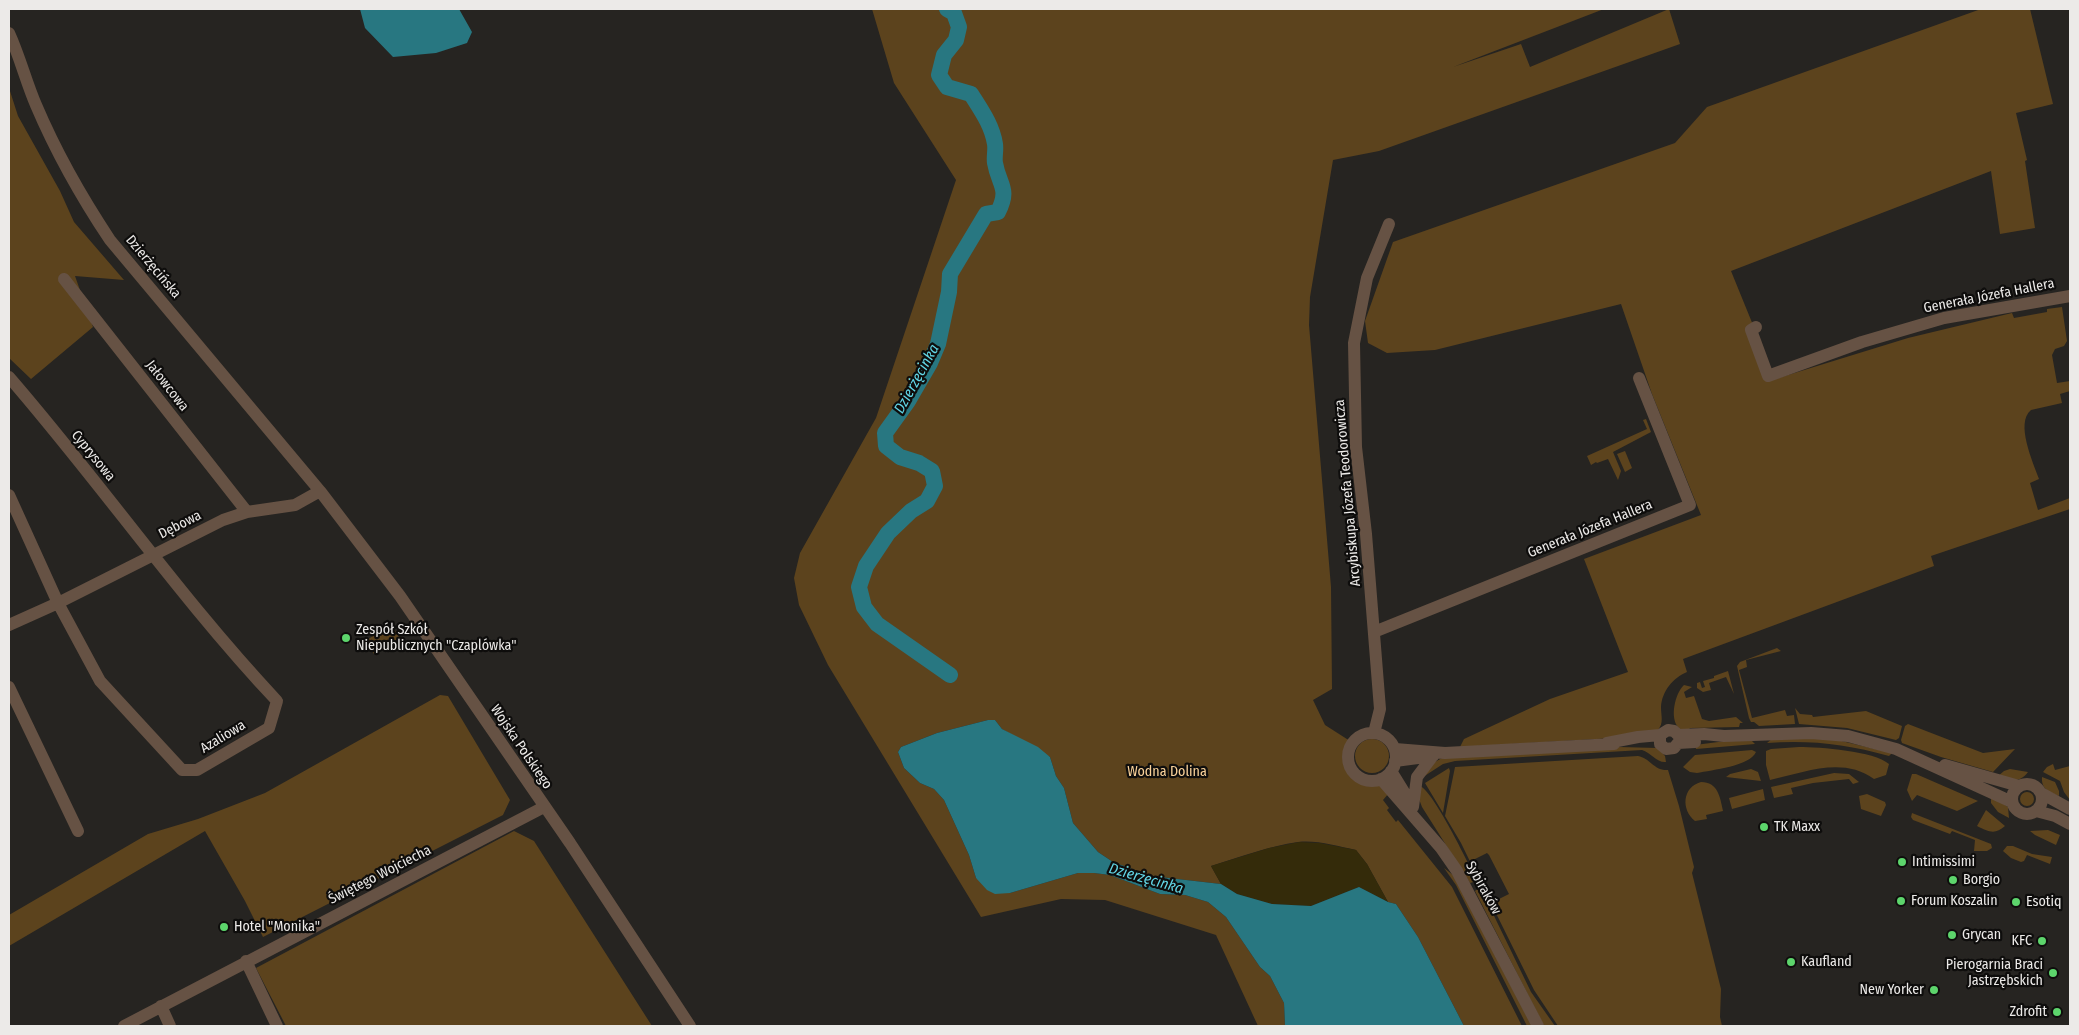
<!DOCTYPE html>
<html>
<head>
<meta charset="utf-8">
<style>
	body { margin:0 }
	#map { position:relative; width:2079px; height:1035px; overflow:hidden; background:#262421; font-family:"Fira Sans Condensed",sans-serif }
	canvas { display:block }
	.frame { position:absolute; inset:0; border:10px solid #eceae8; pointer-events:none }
</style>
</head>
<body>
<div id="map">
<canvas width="2079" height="1035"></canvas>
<div class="frame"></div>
</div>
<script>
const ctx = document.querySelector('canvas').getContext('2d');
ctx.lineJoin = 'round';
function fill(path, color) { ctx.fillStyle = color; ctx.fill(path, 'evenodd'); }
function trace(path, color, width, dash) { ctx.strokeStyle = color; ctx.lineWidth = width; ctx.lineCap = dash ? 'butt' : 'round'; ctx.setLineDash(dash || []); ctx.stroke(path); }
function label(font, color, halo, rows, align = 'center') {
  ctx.font = font + ' "Fira Sans Condensed",sans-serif'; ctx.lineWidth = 4.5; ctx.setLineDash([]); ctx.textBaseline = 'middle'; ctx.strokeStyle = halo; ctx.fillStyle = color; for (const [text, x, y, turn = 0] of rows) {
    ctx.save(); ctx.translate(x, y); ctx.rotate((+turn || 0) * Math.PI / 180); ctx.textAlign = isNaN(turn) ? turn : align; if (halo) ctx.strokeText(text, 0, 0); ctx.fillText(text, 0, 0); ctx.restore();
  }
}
fill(new Path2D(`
	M 872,9 L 1604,9 L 1453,67 L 1521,44 L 1530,67 L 1669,9 L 1680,44 L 1379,151 L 1333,160 L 1310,297 L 1309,325 L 1331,587 L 1332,689 L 1313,700 L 1325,725 L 1350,741 C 1342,755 1344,774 1361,781 C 1374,787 1377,780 1389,793 L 1383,800 L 1389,808 L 1387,810 L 1396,822 L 1398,820 L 1452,887 L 1522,1026 L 1464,1026 L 1418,937 L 1396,904 L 1388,902 L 1367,864 L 1356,850 C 1337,846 1317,840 1298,842 C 1269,846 1240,857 1211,866 L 1221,884 L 1151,876 L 1113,862 L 1098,852 L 1073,823 L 1064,788 L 1056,776 L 1050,757 L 1002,729 L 995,720 L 988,720 L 937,733 L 901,747 L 898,752 L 904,768 L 920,783 L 934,789 L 944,800 L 969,855 L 976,878 L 1010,893 L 1078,873 L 1094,873 L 1110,875 L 1160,894 L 1185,895 L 1208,902 L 1226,917 L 1260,967 L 1270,976 L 1284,1003 L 1285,1026 L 1258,1026 L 1216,935 L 1105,900 L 1061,899 L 981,917 L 828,665 L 799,605 L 794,578 L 800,553 L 876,418 L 956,180 L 894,83 Z
	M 1981,9 L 2030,9 L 2053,104 L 2016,113 L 2027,160 L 2025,161 L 2035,228 L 2000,234 L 1991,171 L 1731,271 L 1775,379 L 1908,338 L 2012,313 L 2014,318 L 2047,312 L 2047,309 L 2062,307 L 2067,341 L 2064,346 L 2055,349 L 2052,355 L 2057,383 L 2070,381 L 2070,391 L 2060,394 L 2062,403 L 2031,410 C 2015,423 2033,462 2039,479 L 2030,483 L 2038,510 L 2070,498 L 2070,509 L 1931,556 L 1934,566 L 1683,659 L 1687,672 C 1673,678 1662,691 1661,707 C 1661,716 1664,723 1658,730 L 1614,738 L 1460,747 L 1464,739 L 1550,699 L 1628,672 L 1584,559 L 1701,515 L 1652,394 L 1621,304 L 1435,350 L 1387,353 L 1368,343 L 1365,321 L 1393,242 L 1675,143 L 1707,107 Z
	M 9,88 L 18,116 L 60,191 L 74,222 L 124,280 L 75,276 L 93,327 L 31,379 L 9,358 Z
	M 1646,419 L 1651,432 L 1613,452 L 1621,471 L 1618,480 L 1608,459 L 1597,463 L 1596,462 L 1591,465 L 1587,456 L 1647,429 L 1643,420 Z
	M 1625,451 L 1632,468 L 1625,472 L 1617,454 Z
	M 391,625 L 400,638 L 374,654 L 365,641 Z
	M 1777,648 L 1781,651 L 1746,660 L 1747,667 L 1739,670 L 1752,718 L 1785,710 L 1787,716 L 1794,715 L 1795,724 L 1759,726 L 1754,722 L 1751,722 L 1749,718 L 1737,666 L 1740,662 Z
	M 1728,671 L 1734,694 L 1726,677 L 1709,683 L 1711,690 L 1703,692 L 1697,688 L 1697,683 L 1700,682 L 1702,688 L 1705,687 L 1703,681 L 1714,678 L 1714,676 Z
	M 1684,685 L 1692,687 L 1684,692 L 1686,698 L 1694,696 L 1702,719 L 1709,721 L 1736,717 L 1743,723 L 1740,723 L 1739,727 L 1690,728 L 1687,732 C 1684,730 1681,730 1679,728 C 1669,719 1675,693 1684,685 Z
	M 440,695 L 448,696 L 510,800 L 503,815 L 263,937 L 245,901 L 205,831 L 9,946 L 9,915 L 148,834 L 198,819 L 265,793 Z
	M 1795,708 L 1800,714 L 1812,715 L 1813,717 L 1866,711 L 1902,726 L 1899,738 L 1896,740 L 1847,728 L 1799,724 Z
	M 1908,724 L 1983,753 L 2015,749 L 1993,772 L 1941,757 L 1902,743 L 1901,740 L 1905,726 Z
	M 1773,738 L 1833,739 L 1892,753 L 1889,756 C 1846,744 1811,740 1767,743 Z
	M1355 756a17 17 0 1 1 34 0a17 17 0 1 1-34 0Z
	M 1726,741 L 1752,741 L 1755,744 L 1696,749 L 1695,745 Z
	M 1619,747 L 1658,748 L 1665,756 L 1666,762 C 1657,763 1651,753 1642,750 L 1455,761 L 1443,764 L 1423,777 L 1433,763 L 1442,758 Z
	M 1799,747 C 1820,747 1874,751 1889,764 L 1886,775 L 1874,779 C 1842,756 1804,773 1770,780 L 1766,765 L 1766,751 L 1771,749 Z
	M 1752,750 L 1756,752 C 1750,766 1712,770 1697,773 L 1690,772 L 1683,767 L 1695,755 Z
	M 1638,756 C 1650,758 1654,771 1668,770 L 1679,806 L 1694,867 L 1692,873 L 1721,989 L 1720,1017 L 1722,1026 L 1558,1026 L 1534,990 L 1482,885 L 1485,884 L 1493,902 L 1509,894 L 1489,855 L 1487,853 L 1473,860 L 1482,878 L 1479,880 L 1461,843 L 1445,816 L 1455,767 Z
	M 2053,764 L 2055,770 L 2070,766 L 2070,800 L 2064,792 L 2060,781 L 2043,772 L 2047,767 Z
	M 1449,768 L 1450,771 L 1443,813 L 1425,783 Z
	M 1751,769 L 1758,772 L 1761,781 L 1726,777 L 1730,774 Z
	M 2010,769 L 2028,772 C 2019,784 2010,780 1997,777 L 2004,771 Z
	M 1834,773 L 1849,774 L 1859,782 L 1853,784 L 1849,779 L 1813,783 L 1791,788 L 1793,794 L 1774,798 L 1771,787 Z
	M 1912,774 L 1916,774 L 1978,801 L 1957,811 L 1917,795 L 1912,801 L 1907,790 Z
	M 2042,777 L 2055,782 L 2059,791 L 2059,796 C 2049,792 2041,789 2042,777 Z
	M 1701,782 C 1718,782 1720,797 1723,811 L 1706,815 L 1707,819 L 1695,821 C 1681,810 1682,787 1701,782 Z
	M 1418,785 C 1432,787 1469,865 1477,881 L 1470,883 L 1422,807 L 1419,799 Z
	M 1763,789 L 1765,800 L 1732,809 L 1729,798 Z
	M2020 799a7 7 0 1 1 14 0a7 7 0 1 1-14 0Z
	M 1867,794 L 1885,802 L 1886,805 L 1881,816 L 1861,809 L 1859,796 Z
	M 1991,795 L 2008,807 L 2009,818 L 1998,812 L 1991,803 Z
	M 1986,810 L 2005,826 C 1995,835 1989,832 1977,826 Z
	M 1912,813 L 1991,844 L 1992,848 L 1987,851 L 1974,851 L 1975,840 L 1952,831 L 1950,834 L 1913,820 L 1911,817 Z
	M 2048,830 L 2060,835 L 2056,845 L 2035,835 L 2030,831 Z
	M 514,831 L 534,841 L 652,1026 L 286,1026 L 256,968 Z
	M 2007,846 L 2013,846 L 2032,854 L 2052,857 L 2050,864 L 2027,855 L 2024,861 L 2021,862 L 2011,858 L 2003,851 Z
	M 1444,868 L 1453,875 L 1532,1026 L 1527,1026 L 1456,885 Z
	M 1480,887 L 1531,992 L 1555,1026 L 1544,1026 L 1475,891 Z`), '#5c431d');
fill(new Path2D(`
	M 1299,842 L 1320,843 L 1356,850 L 1367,864 L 1388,902 L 1359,887 L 1311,906 L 1272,904 L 1237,894 L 1221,884 L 1211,866 L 1269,848 Z`), '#342b0a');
fill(new Path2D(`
	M 360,9 L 459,9 L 472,32 L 467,43 L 436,53 L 393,57 L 365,28 Z
	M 988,720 L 995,720 L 1002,729 L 1038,747 L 1050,757 L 1056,776 L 1064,788 L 1073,823 L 1098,852 L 1113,862 L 1151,876 L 1221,884 L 1237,894 L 1272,904 L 1311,906 L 1359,887 L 1388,902 L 1396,904 L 1418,937 L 1464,1026 L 1285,1026 L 1284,1003 L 1270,976 L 1260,967 L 1226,917 L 1208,902 L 1185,895 L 1160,894 L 1110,875 L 1094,873 L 1078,873 L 1010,893 L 995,894 L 987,890 L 976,878 L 969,855 L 944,800 L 934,789 L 920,783 L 904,768 L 898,752 L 901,747 L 937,733 Z`), '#287781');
trace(new Path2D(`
	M 947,9 L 954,13 L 959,27 L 956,40 L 944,55 L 939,75 L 947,87 L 971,94 C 981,110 992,125 995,144 C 996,150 994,157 995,163 C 999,186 1010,188 998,212 L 986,214 L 950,274 L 949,292 L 938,344 L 930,363 L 908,401 L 885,433 L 886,446 L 900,457 L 919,463 L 932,471 L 935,486 L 927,501 L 911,511 L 888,533 L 866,566 L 859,587 L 864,607 L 877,624 L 950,675`), '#287781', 16);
trace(new Path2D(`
	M 9,33 C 20,57 26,82 36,105 C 56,152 82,198 110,240 L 320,491 L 400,596 L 570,843 L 690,1026
	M 64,279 L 247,512
	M 1756,327 L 1751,330 L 1768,376 L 1862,342 L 1944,318 L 2070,296
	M 9,377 C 101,483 181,599 277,701 L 269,728 L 197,770 L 182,770 L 100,681 L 58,603 L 9,495
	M 9,625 L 58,603 L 223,520 L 247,512 L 295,505 L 320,491
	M 1374,632 L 1690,505 L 1639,378
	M 9,687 L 78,831
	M 1374,733 L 1380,709 L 1366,534 L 1356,447 L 1354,343 L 1367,278 L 1389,224
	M1348 757a24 24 0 1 1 48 0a24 24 0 1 1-48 0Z
	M 1660,735 L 1660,744 L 1666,749 L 1674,748 L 1678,743 L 1695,742
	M 1607,743 L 1638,737 L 1660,735 L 1668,730 L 1674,731 L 1678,735 L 1704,734 L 1724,736 L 1811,733 L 1848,736 L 1896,749 L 2012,802
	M 1395,749 L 1445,753 L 1614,744
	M 1395,761 L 1433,756
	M 1945,765 L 2019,786
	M 1391,771 L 1412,805
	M 1381,779 L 1441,848 L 1457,871 L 1538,1026
	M2012 799a15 15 0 1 1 30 0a15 15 0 1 1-30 0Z
	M 2041,793 L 2070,809
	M 1413,807 L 1417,777 L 1432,757
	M 2036,811 L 2055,816 L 2070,824
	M 246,961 L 277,1026
	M 161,1006 L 170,1026
	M 124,1026 L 544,807`), '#665244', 12);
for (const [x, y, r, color] of [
	[346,638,5,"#5dd56c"],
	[1764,827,5,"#5dd56c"],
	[1902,862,5,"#5dd56c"],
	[1953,880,5,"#5dd56c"],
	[1901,901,5,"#5dd56c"],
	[2016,902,5,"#5dd56c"],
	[224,927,5,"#5dd56c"],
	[1952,935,5,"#5dd56c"],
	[2042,941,5,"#5dd56c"],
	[1791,962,5,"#5dd56c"],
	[2053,973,5,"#5dd56c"],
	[1934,990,5,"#5dd56c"],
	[2057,1012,5,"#5dd56c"]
]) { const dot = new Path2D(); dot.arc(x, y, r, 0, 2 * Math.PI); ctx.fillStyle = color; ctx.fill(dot); trace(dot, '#0e0d0c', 2); }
label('14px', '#eceae8', '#0e0d0c', [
	["Dzierżęcińska",153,267,50],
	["Generała Józefa Hallera",1989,296,-11],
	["Jałowcowa",167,386,52],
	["Cyprysowa",93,456,51],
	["Arcybiskupa Józefa Teodorowicza",1348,493,-95],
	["Dębowa",180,525,-27],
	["Generała Józefa Hallera",1590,529,-22],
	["Azaliowa",223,737,-31],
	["Wojska Polskiego",521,747,56],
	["Świętego Wojciecha",380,875,-27],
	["Sybiraków",1483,888,61]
]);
label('14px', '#eceae8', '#0e0d0c', [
	["Zespół Szkół",356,630],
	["Niepublicznych \"Czaplówka\"",356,646],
	["TK Maxx",1774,827],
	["Intimissimi",1912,862],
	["Borgio",1963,880],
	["Forum Koszalin",1911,901],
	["Esotiq",2026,902],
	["Hotel \"Monika\"",234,927],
	["Grycan",1962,935],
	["KFC",2032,941,"right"],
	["Kaufland",1801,962],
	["Pierogarnia Braci",2043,965,"right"],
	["Jastrzębskich",2043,981,"right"],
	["New Yorker",1924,990,"right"],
	["Zdrofit",2047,1012,"right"]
], 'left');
label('14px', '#fad29a', '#0e0d0c', [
	["Wodna Dolina",1167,772]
]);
label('italic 15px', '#62d6e6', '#0e0d0c', [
	["Dzierżęcinka",917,379,-61],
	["Dzierżęcinka",1146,879,16]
]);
</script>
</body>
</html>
